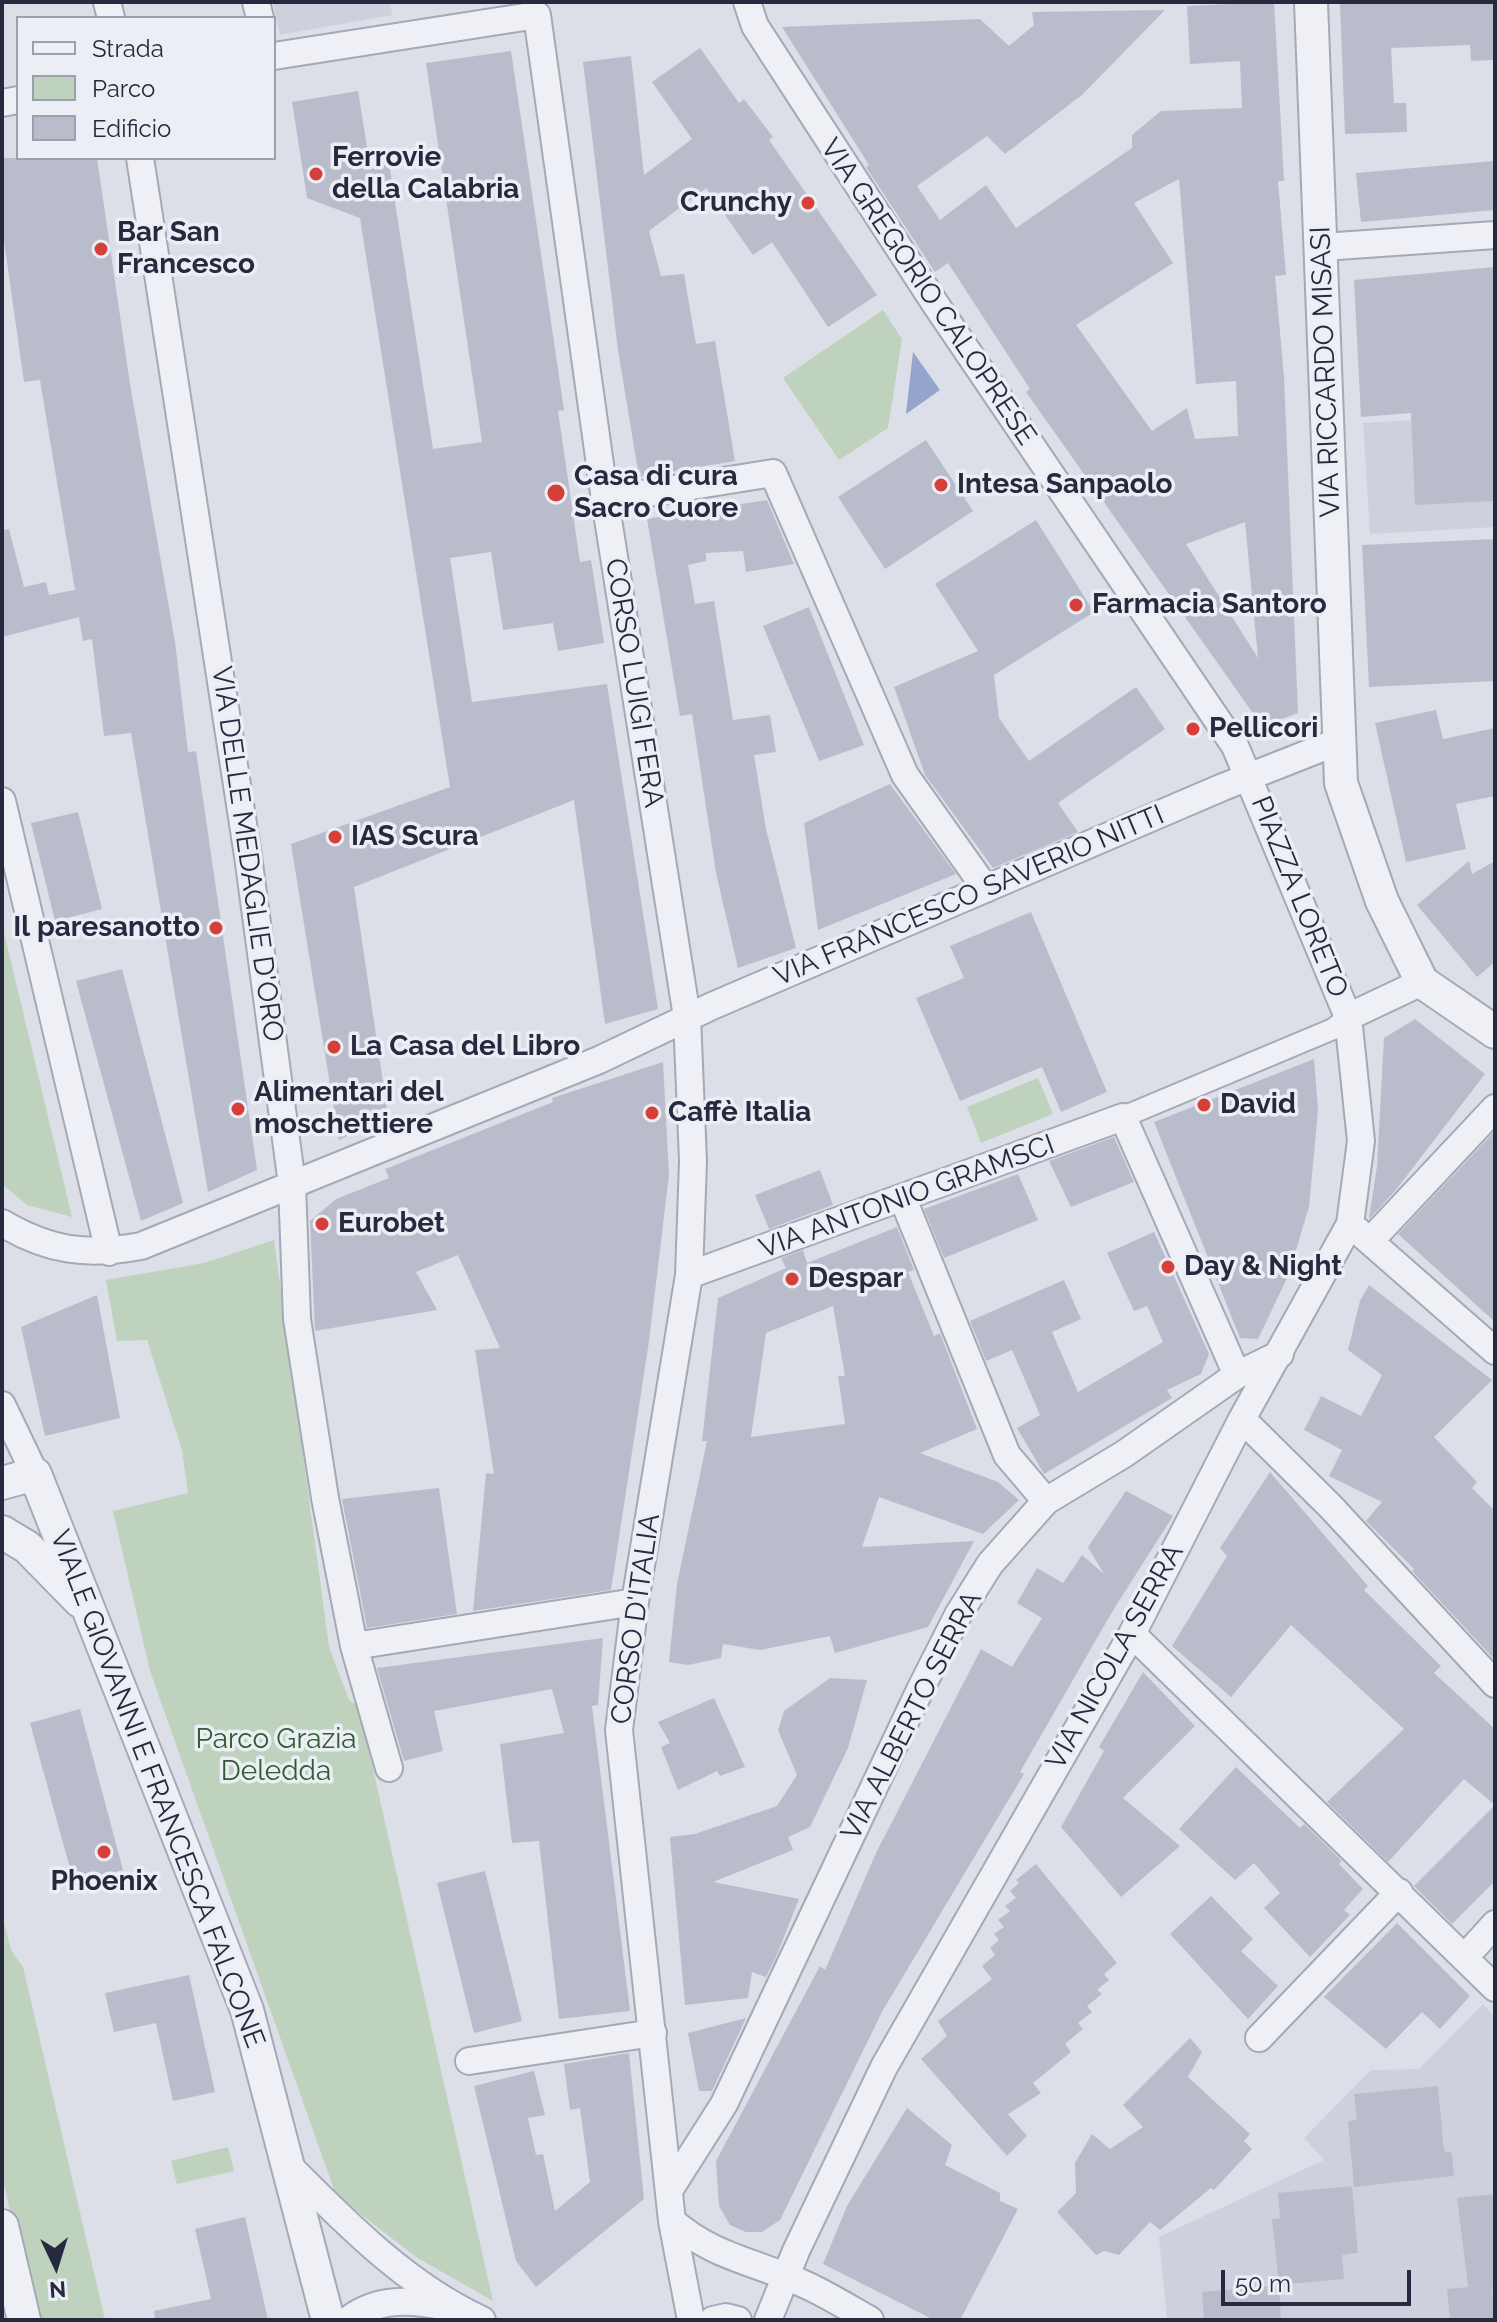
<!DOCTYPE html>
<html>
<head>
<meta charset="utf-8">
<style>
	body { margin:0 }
	#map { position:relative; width:1497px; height:2322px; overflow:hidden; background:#dcdfe8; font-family:Raleway,sans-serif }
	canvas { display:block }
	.frame { position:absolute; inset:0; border:4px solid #252a3f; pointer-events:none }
	.legend { position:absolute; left:16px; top:16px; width:260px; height:144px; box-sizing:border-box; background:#eceef5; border:2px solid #9ca0ac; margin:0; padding:10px 14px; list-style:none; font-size:24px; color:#252a3f }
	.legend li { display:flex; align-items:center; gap:16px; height:40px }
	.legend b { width:40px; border:2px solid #9ca0ac }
	.north { position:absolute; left:16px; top:2226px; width:80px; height:80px; -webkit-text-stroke:6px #eceef5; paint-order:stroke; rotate:176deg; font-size:22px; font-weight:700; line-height:32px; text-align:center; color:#252a3f }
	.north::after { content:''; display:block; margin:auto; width:28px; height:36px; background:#252a3f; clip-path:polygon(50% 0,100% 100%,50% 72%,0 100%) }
	.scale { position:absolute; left:1221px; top:2270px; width:190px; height:36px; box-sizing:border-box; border:4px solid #252a3f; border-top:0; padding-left:10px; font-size:24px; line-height:28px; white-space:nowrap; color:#252a3f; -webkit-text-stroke:6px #eceef5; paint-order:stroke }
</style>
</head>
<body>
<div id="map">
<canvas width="1497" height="2322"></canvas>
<div class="frame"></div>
<ul class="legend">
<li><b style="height:10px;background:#eff0f6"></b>Strada</li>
<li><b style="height:22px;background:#bed2bd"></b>Parco</li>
<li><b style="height:22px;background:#b9bdcb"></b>Edificio</li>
</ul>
<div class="north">N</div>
<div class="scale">50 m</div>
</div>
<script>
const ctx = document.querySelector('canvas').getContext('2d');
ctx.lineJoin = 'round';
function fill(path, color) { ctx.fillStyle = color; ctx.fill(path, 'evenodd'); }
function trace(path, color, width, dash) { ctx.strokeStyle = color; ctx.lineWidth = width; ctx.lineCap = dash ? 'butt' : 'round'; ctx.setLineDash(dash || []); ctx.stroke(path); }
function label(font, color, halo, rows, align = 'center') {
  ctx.font = font + ' Raleway,sans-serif'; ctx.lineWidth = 7; ctx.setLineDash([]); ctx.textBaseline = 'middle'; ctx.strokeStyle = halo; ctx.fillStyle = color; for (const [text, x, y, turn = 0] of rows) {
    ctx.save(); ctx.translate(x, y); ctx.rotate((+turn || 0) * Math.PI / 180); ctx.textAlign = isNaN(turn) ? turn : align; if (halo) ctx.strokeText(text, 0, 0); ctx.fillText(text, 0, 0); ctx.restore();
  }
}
fill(new Path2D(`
	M 273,2 L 390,2 L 392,15 L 280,35 Z
	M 1495,415 L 1495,527 L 1370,534 L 1363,423 Z
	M 1483,2004 L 1495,2017 L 1495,2320 L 1167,2320 L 1159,2237 L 1324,2160 L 1304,2138 L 1371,2070 L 1419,2069 Z`), '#ced1dd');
fill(new Path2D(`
	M 883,310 L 902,339 L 888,428 L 839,460 L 783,378 Z
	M 2,924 L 72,1217 L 27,1205 L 2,1184 Z
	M 1038,1078 L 1053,1114 L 981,1143 L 967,1107 Z
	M 274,1240 L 329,1647 L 349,1700 L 359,1707 L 493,2301 L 416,2257 L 336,2195 L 150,1671 L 113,1511 L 188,1493 L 182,1450 L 147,1340 L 117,1341 L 106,1280 L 204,1263 Z
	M 2,1915 L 11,1950 L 23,1967 L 105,2320 L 35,2320 L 2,2176 Z
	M 228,2147 L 234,2171 L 177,2184 L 171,2161 Z`), '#bed2bd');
fill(new Path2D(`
	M 913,352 L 940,390 L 906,414 Z`), '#95a4ca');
fill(new Path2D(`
	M 1274,2 L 1284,181 L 1278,181 L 1286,275 L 1275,276 L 1284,377 L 1298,713 L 1262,726 L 1026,392 L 1030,389 L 948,263 L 935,272 L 866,167 L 869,165 L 782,27 L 980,19 L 1009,46 L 1034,25 L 1032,12 L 1165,10 L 1083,94 L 1005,154 L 987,136 L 917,186 L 940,220 L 986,185 L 1016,228 L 1132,148 L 1132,135 L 1161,111 L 1242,108 L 1240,61 L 1190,64 L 1187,6 ZM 1179,179 L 1196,384 L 1236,381 L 1238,436 L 1195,439 L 1187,408 L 1152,431 L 1076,325 L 1173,263 L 1134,203 ZM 1245,522 L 1258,658 L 1186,544 Z
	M 1392,2 L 1495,2 L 1495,60 L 1471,61 L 1470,45 L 1391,48 L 1394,103 L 1406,103 L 1407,132 L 1345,134 L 1340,4 Z
	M 700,48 L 739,103 L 744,99 L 773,137 L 769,140 L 877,295 L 828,327 L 772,242 L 753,255 L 706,188 L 649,231 L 661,276 L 684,274 L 696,344 L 715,341 L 735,461 L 639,477 L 618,350 L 583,62 L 631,56 L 644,175 L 692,139 L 652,82 Z
	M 511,51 L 564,410 L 558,411 L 580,562 L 591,560 L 604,643 L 558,651 L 553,623 L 503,630 L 491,552 L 450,558 L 472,702 L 607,684 L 658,1009 L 605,1024 L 574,800 L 354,887 L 388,1116 L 339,1140 L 291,844 L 450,787 L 360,218 L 307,198 L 292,102 L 358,91 L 368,153 L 387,150 L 433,449 L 482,442 L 426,63 Z
	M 2,158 L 97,158 L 130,384 L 175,642 L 188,752 L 196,751 L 257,1170 L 208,1192 L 131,733 L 104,736 L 92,639 L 83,641 L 79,617 L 2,637 L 2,530 L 9,529 L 24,587 L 46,582 L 49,595 L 75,590 L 40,380 L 24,382 L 2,227 Z
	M 1494,161 L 1495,210 L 1361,222 L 1356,173 Z
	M 1495,267 L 1495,501 L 1415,505 L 1411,413 L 1361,417 L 1354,280 Z
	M 926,440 L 973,511 L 885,569 L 838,497 Z
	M 767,500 L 794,564 L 746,572 L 743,551 L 706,553 L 706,561 L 688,565 L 695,604 L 714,601 L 733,720 L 770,715 L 776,752 L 754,755 L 766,829 L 796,948 L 738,968 L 716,873 L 692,714 L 680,716 L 647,519 Z
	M 1036,520 L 1094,612 L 994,675 L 999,718 L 1029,761 L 1136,687 L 1165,729 L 1058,803 L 1078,832 L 993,868 L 925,775 L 894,687 L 978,651 L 935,584 Z
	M 1495,539 L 1495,681 L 1369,687 L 1362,545 Z
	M 809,607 L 864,745 L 819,761 L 763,626 Z
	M 1436,710 L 1443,739 L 1495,728 L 1495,796 L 1456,804 L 1466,849 L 1406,862 L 1375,723 Z
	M 890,784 L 956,874 L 818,930 L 804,823 Z
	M 78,812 L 102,909 L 55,921 L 31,823 Z
	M 1469,861 L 1472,874 L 1495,861 L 1495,962 L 1477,977 L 1417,905 Z
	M 1031,912 L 1107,1092 L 1061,1112 L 1042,1067 L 960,1101 L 916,998 L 964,978 L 950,946 Z
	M 122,969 L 183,1203 L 141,1221 L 76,981 Z
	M 1415,1019 L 1485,1074 L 1395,1191 L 1369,1219 L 1377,1166 L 1384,1038 Z
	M 1314,1059 L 1318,1110 L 1309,1207 L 1288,1276 L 1258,1339 L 1240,1338 L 1154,1122 Z
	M 663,1062 L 669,1175 L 649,1341 L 611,1590 L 473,1611 L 486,1473 L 494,1474 L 475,1350 L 500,1348 L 458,1255 L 416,1272 L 437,1310 L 315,1331 L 310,1221 L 336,1199 L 389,1178 L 385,1169 L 553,1102 L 552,1098 Z
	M 1495,1131 L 1495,1322 L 1398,1234 Z
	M 1114,1137 L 1134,1182 L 1071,1207 L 1049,1161 Z
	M 820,1170 L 833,1205 L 769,1229 L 755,1195 Z
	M 1018,1174 L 1038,1220 L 944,1258 L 924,1209 Z
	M 897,1227 L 914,1270 L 908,1272 L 934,1336 L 940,1333 L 977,1429 L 920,1453 L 998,1482 L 1019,1500 L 983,1534 L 879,1497 L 862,1547 L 974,1541 L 928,1627 L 835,1653 L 830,1636 L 760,1650 L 723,1644 L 721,1658 L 688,1665 L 669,1662 L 677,1584 L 707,1441 L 702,1441 L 718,1298 L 786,1268 L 781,1258 L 803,1250 L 807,1263 ZM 833,1306 L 845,1376 L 838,1376 L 845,1424 L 751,1437 L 766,1333 Z
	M 1154,1232 L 1209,1354 L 1201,1374 L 1167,1390 L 1172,1398 L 1044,1474 L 1017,1428 L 1040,1415 L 1012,1350 L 986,1361 L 970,1321 L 1064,1280 L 1081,1319 L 1052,1332 L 1078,1392 L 1163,1342 L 1147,1306 L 1134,1311 L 1107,1253 Z
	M 1369,1285 L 1492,1380 L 1434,1437 L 1477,1482 L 1472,1488 L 1495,1511 L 1495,1660 L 1412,1571 L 1414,1569 L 1366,1521 L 1382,1502 L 1329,1476 L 1342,1450 L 1304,1430 L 1321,1396 L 1361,1416 L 1382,1375 L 1348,1350 L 1360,1301 Z
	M 97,1295 L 120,1418 L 45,1436 L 21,1327 Z
	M 1270,1472 L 1368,1586 L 1364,1590 L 1441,1666 L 1434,1673 L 1495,1729 L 1495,1881 L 1452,1924 L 1414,1886 L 1495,1805 L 1464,1779 L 1388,1862 L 1327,1802 L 1404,1729 L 1291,1625 L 1231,1697 L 1172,1646 L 1227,1556 L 1220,1548 Z
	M 439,1488 L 457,1614 L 367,1628 L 342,1499 Z
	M 1126,1491 L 1173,1516 L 1112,1612 L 1020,1772 L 1024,1774 L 883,2010 L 780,2220 L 762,2232 L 746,2232 L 730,2225 L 719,2206 L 716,2161 L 820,1966 L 825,1970 L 876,1853 L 981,1649 L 1012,1667 L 1042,1618 L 1017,1603 L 1037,1568 L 1063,1583 L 1082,1555 L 1104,1574 L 1088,1547 Z
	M 603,1638 L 598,1705 L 592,1706 L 630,2011 L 559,2019 L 539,1841 L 512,1843 L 500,1744 L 564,1733 L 552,1689 L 434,1711 L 443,1751 L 404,1761 L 377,1668 Z
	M 1143,1672 L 1195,1726 L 1123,1798 L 1180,1846 L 1121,1897 L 1061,1827 L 1104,1751 L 1099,1747 Z
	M 830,1678 L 867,1680 L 848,1748 L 810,1827 L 788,1837 L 793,1850 L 713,1882 L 799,1899 L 776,1957 L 766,1977 L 752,1972 L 748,1998 L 685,2005 L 670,1837 L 695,1834 L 777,1806 L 797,1775 L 778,1730 L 784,1711 Z
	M 714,1698 L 745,1767 L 720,1776 L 717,1771 L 678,1790 L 661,1747 L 670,1743 L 658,1722 Z
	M 80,1709 L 123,1870 L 74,1883 L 30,1723 Z
	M 1236,1767 L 1300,1828 L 1304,1824 L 1342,1861 L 1339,1864 L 1363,1889 L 1344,1910 L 1350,1915 L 1310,1957 L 1264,1908 L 1280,1893 L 1254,1863 L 1235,1880 L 1179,1829 Z
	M 1036,1864 L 1117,1963 L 1104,1974 L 1109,1980 L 1097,1990 L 1102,1994 L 1087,2006 L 1092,2012 L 1078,2023 L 1083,2029 L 1065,2044 L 1071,2052 L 1033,2083 L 1041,2093 L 1008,2114 L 1027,2136 L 1007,2156 L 921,2059 L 947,2036 L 938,2021 L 992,1979 L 982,1966 L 995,1955 L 990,1948 L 999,1940 L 994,1934 L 1004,1927 L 998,1920 L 1010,1911 L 1005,1906 L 1016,1898 L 1010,1891 L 1019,1883 L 1016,1880 Z
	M 485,1871 L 522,2021 L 474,2033 L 437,1883 Z
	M 1211,1896 L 1253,1939 L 1241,1951 L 1278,1986 L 1248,2019 L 1170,1934 Z
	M 1397,1923 L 1470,1996 L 1440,2029 L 1422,2012 L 1386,2049 L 1324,1997 Z
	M 189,1975 L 215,2092 L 173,2101 L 156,2023 L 114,2032 L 105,1993 Z
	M 746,2018 L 712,2091 L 699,2091 L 688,2033 Z
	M 1190,2038 L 1202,2052 L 1188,2077 L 1250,2134 L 1244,2141 L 1252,2149 L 1214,2190 L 1211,2188 L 1160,2230 L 1150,2222 L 1119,2255 L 1104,2251 L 1096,2255 L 1057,2212 L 1076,2193 L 1075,2163 L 1092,2134 L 1110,2149 L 1143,2127 L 1123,2105 Z
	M 629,2053 L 644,2199 L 536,2287 L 516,2261 L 474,2086 L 534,2071 L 545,2115 L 528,2118 L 536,2155 L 543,2154 L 555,2211 L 590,2182 L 580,2108 L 570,2110 L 564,2064 Z
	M 1438,2086 L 1444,2151 L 1452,2153 L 1454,2176 L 1354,2187 L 1348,2121 L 1357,2120 L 1354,2094 Z
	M 907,2108 L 952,2145 L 945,2165 L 1000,2193 L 1000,2201 L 1018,2209 L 960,2320 L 934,2320 L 823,2264 L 847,2206 Z
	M 1352,2186 L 1358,2253 L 1342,2255 L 1344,2279 L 1279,2285 L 1272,2219 L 1280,2218 L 1278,2193 Z
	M 1495,2194 L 1495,2287 L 1492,2287 L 1495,2320 L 1450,2320 L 1447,2289 L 1468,2287 L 1457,2198 Z
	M 245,2217 L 268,2320 L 155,2320 L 154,2311 L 211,2299 L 195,2229 Z
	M 1279,2285 L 1281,2320 L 1204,2320 L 1202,2292 Z`), '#b9bdcb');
const pedestrian = new Path2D(`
	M 1123,1117 L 1333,1029 L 1348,1017`);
const minor = new Path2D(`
	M 107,2 L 111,18
	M 256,2 L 260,18
	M 747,2 L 755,26 L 934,302 L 1235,746 L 1348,1017 L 1361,1141 L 1350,1224 L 1242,1419 L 1132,1634 L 884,2067 L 796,2251 L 768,2320
	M 274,56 L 537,15 L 605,500 L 687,1017 L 693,1161 L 689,1275 L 635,1602 L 619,1730 L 672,2221 L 691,2320
	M 2,103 L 18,100
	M 140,158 L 248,856 L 292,1184 L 297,1319 L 325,1498 L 354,1646 L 389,1768
	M 1323,247 L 1495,235
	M 605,500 L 773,473 L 905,775 L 986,889
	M 2,801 L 109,1252
	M 1348,1017 L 1422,982
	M 903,1199 L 1007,1455 L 1046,1501
	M 2,1223 C 49,1251 87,1256 141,1246 L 599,1060 L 712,1006 L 1223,787 L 1337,742
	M 1350,1224 L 1495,1351
	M 1371,1240 L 1495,1108
	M 689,1275 L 1123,1117 L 1237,1375
	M 2,1405 L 35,1474
	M 1242,1419 L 1331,1507 L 1495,1684
	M 1132,1634 L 1495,1988
	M 354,1646 L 635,1602
	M 1465,1957 L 1495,1924
	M 1259,2038 L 1399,1892
	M 469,2061 L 653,2033
	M 288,2165 C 346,2223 406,2285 482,2320
	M 670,2189 L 724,2104 L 920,1690 L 958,1615 L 990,1564 L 1046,1501 L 1124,1454 L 1237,1375 L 1280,1354
	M 672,2221 C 708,2252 739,2258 782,2275 C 813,2286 842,2304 870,2320
	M 348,2320 C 379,2296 414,2300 451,2308
	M 713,2320 L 726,2317 L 738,2320`);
const tertiary = new Path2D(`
	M 1311,2 L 1341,783 L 1382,901 L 1422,982 L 1495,1032
	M 2,1483 L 35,1474 L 247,2010 L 328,2320
	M 2,1532 L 27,1547 L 80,1601
	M 2,2226 L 24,2320`);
trace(pedestrian, '#a5a9b5', 24);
trace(minor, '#a5a9b5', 30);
trace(tertiary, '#a5a9b5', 36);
trace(pedestrian, '#eff0f6', 20);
trace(minor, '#eff0f6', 26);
trace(tertiary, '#eff0f6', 32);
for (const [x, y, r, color] of [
	[316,174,8,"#d63f38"],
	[808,203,8,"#d63f38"],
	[101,249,8,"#d63f38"],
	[941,485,8,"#d63f38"],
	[556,493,10,"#d63f38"],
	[1076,605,8,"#d63f38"],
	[1193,729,8,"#d63f38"],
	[335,837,8,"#d63f38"],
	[216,928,8,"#d63f38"],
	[334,1047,8,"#d63f38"],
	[1204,1105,8,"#d63f38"],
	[238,1109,8,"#d63f38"],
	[652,1113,8,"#d63f38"],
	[322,1224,8,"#d63f38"],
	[1168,1267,8,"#d63f38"],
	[792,1279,8,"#d63f38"],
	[104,1852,8,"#d63f38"]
]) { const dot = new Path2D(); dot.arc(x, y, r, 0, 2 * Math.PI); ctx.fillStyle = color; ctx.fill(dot); trace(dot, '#eceef5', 3); }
label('bold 28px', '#252a3f', '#eceef5', [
	["Ferrovie",332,158],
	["della Calabria",332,190],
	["Crunchy",792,203,"right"],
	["Bar San",117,233],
	["Francesco",117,265],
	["Casa di cura",574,477],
	["Sacro Cuore",574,509],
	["Intesa Sanpaolo",957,485],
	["Farmacia Santoro",1092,605],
	["Pellicori",1209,729],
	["IAS Scura",351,837],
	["Il paresanotto",200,928,"right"],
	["La Casa del Libro",350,1047],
	["Alimentari del",254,1093],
	["moschettiere",254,1125],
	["David",1220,1105],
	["Caffè Italia",668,1113],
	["Eurobet",338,1224],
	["Day & Night",1184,1267],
	["Despar",808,1279],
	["Phoenix",104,1882,"center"]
], 'left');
label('28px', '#252a3f', '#eceef5', [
	["VIA GREGORIO CALOPRESE",928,292,56],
	["VIA RICCARDO MISASI",1326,372,-92],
	["CORSO LUIGI FERA",634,683,81],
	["VIA DELLE MEDAGLIE D'ORO",247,854,82],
	["VIA FRANCESCO SAVERIO NITTI",969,896,-23],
	["PIAZZA LORETO",1299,897,68],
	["VIA ANTONIO GRAMSCI",907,1197,-20],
	["CORSO D'ITALIA",636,1619,-82],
	["VIA NICOLA SERRA",1115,1657,-61],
	["VIA ALBERTO SERRA",912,1716,-63],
	["VIALE GIOVANNI E FRANCESCA FALCONE",157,1789,69]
]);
label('28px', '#325b32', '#eceef5', [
	["Parco Grazia",276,1740],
	["Deledda",276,1772]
]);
</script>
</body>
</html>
